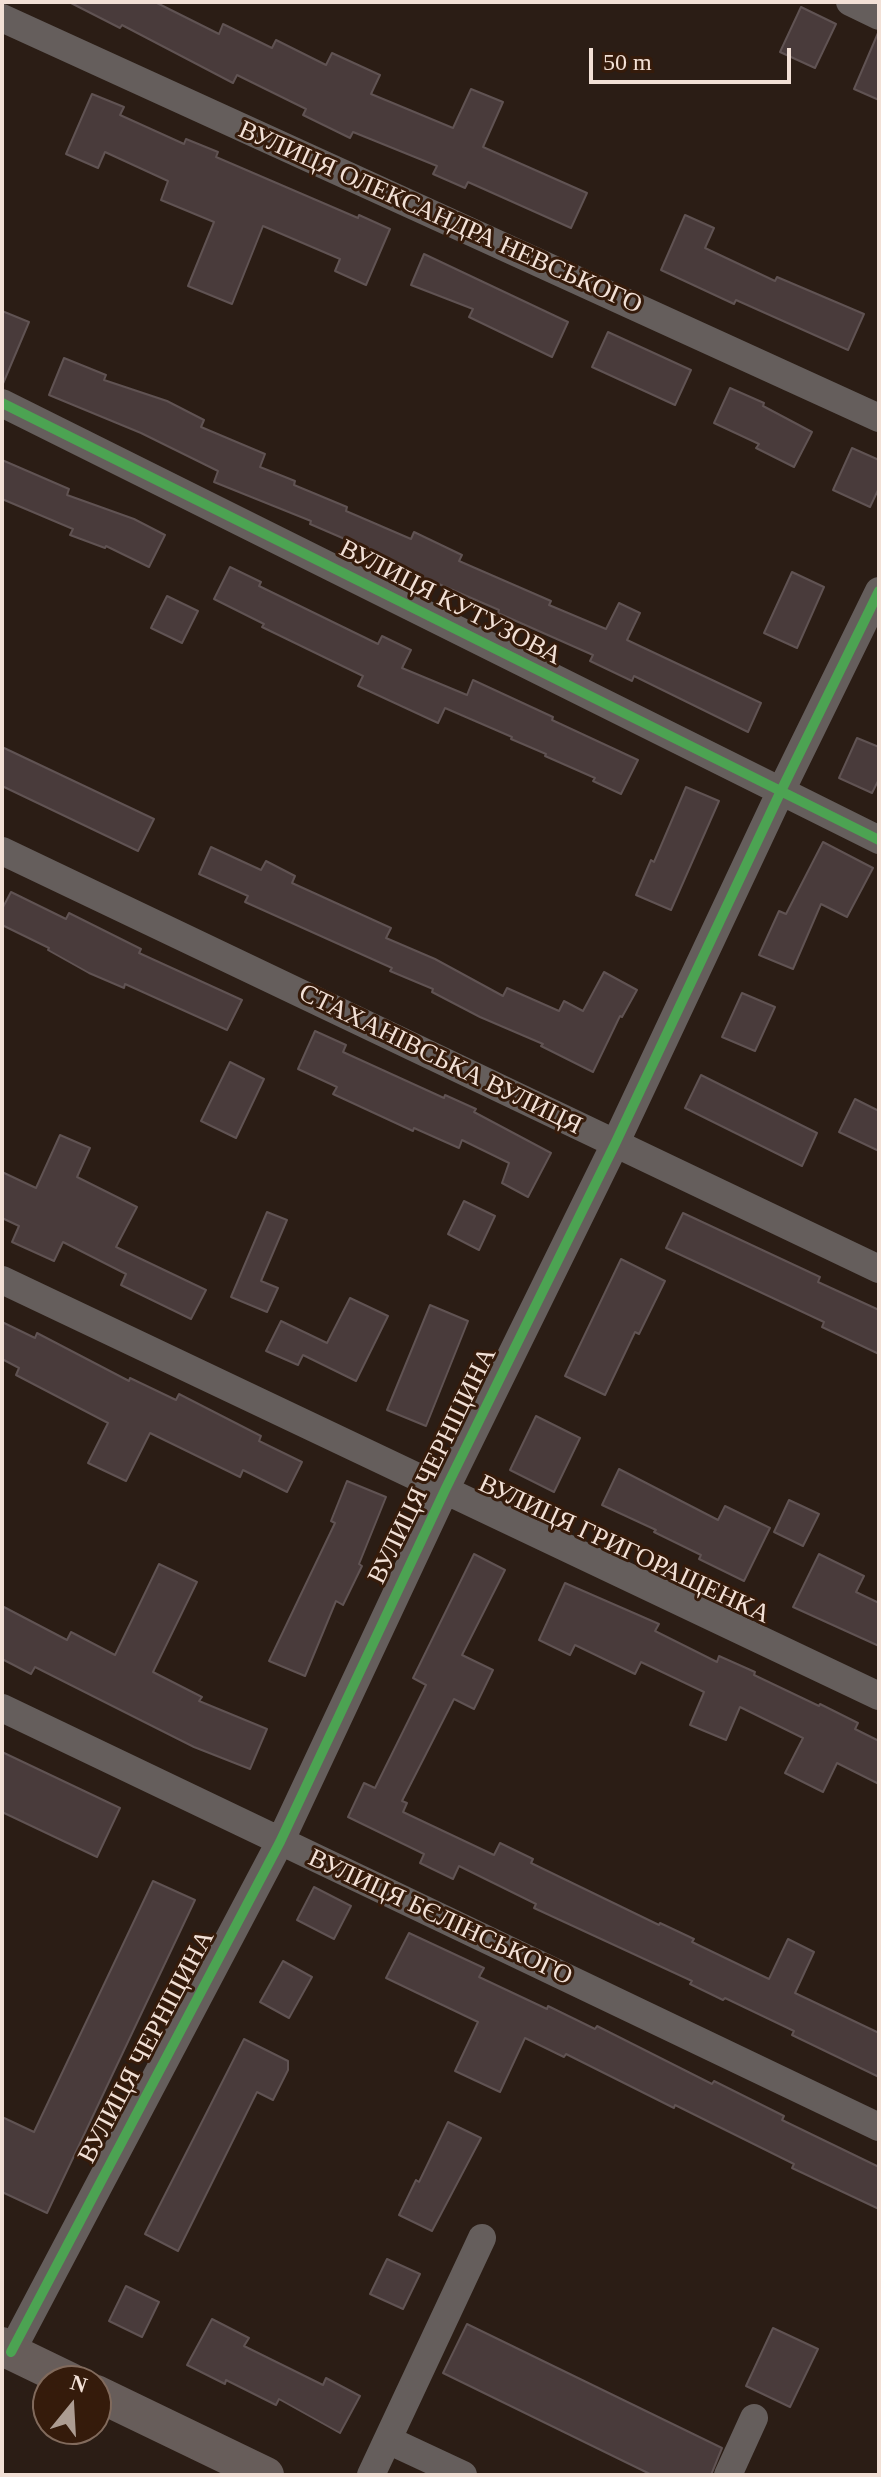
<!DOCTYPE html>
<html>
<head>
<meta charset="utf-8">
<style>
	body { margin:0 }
	#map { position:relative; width:881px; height:2477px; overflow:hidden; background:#2b1d15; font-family:"Times New Roman",serif }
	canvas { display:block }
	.frame { position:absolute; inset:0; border:4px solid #f2e0d6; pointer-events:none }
	.north { position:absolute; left:32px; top:2365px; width:80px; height:80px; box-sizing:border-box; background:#351b0b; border:2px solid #816a5c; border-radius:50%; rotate:18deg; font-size:22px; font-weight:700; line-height:32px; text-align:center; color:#f2e0d6 }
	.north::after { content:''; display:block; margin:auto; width:28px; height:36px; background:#ac9c92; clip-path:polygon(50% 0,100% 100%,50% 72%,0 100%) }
	.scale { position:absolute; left:589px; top:48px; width:202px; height:36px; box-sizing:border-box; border:4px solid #f2e0d6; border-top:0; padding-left:10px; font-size:24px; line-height:28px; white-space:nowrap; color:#f2e0d6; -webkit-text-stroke:6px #351b0b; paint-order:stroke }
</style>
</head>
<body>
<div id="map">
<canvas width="881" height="2477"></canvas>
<div class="frame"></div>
<div class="north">N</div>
<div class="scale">50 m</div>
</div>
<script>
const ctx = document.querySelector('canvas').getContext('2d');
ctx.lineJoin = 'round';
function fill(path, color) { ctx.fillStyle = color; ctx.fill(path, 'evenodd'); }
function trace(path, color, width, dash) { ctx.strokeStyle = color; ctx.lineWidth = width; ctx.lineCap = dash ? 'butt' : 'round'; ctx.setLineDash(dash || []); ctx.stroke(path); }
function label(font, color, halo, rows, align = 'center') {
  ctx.font = font + ' "Times New Roman",serif'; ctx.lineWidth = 6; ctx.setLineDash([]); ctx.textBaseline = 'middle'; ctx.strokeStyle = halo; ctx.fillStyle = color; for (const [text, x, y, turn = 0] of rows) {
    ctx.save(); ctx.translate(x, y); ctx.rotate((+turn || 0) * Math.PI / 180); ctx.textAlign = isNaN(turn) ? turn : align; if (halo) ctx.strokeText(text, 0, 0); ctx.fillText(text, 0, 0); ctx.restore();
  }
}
const building = new Path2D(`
	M 69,2 L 155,2 L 219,34 L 223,24 L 272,48 L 276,40 L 326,65 L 332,53 L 380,75 L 371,94 L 453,128 L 471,89 L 503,102 L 483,147 L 587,193 L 571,228 L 468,182 L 465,188 L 433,174 L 437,166 L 353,132 L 350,138 L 303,115 L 306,109 L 237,75 L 233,83 L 122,25 L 120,28 Z
	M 801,7 L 836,24 L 815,68 L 780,52 Z
	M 878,33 L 879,33 L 879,100 L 854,89 Z
	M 92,94 L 124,107 L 120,115 L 184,144 L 186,139 L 218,152 L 216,157 L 358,218 L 359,215 L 390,229 L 366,285 L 335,271 L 340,259 L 263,226 L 232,304 L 188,286 L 214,222 L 161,200 L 168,181 L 105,152 L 98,168 L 66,154 Z
	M 685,215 L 714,228 L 705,248 L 775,281 L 777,277 L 864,314 L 848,350 L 736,300 L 734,304 L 661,270 Z
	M 424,254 L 568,322 L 552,357 L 469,317 L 473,309 L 411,285 Z
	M 2,311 L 29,322 L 2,386 Z
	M 608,332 L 691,370 L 675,405 L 592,367 Z
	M 64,358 L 106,375 L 104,380 L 167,401 L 204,420 L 201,427 L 265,454 L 260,467 L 295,481 L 294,485 L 347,507 L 346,511 L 411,539 L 414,532 L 462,555 L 459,561 L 551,601 L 549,605 L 606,629 L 619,603 L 640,613 L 627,640 L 761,703 L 748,732 L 634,676 L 632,681 L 590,661 L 593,655 L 498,613 L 499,610 L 360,550 L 361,546 L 310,524 L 311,521 L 214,482 L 218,471 L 141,433 L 49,395 Z
	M 730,388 L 764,403 L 763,406 L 812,432 L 794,467 L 756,448 L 759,444 L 714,423 Z
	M 852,448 L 879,460 L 879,488 L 870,507 L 833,490 Z
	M 2,460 L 69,489 L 67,495 L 134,519 L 165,535 L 149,567 L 106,546 L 105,548 L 70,535 L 73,529 L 2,499 Z
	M 230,567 L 261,582 L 259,586 L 378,644 L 382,636 L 411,650 L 402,668 L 467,695 L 473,680 L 553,717 L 552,720 L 638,760 L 621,794 L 593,781 L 595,778 L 545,756 L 546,754 L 511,739 L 512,737 L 445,708 L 438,723 L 358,686 L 363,676 L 262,627 L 264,624 L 214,599 Z
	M 792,572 L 824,587 L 797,648 L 764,633 Z
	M 167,596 L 198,611 L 182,643 L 151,628 Z
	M 857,738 L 879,747 L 879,779 L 872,793 L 839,778 Z
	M 2,747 L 154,819 L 138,851 L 2,786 Z
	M 686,787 L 719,801 L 671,910 L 636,895 L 651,860 L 654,862 Z
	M 823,842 L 873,868 L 847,917 L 821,904 L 793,969 L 759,955 L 779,911 L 786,914 Z
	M 211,847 L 261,870 L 266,861 L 295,876 L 292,883 L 391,928 L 386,938 L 435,959 L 503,996 L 507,988 L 559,1011 L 564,1001 L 583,1011 L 604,972 L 637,990 L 622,1017 L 620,1016 L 593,1072 L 541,1046 L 543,1044 L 480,1017 L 432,992 L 433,989 L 390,971 L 392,968 L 245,902 L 248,896 L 199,874 Z
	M 11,892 L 66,919 L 69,913 L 141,949 L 139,953 L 242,1000 L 227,1030 L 125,984 L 124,988 L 89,973 L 48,950 L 49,948 L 2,925 L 2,909 Z
	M 742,993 L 775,1007 L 755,1051 L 722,1037 Z
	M 315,1031 L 346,1045 L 343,1052 L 444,1098 L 445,1095 L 476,1109 L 474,1112 L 551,1153 L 528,1197 L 502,1183 L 509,1163 L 462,1140 L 459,1148 L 414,1128 L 413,1131 L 333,1094 L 337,1087 L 298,1069 Z
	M 230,1062 L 264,1079 L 236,1138 L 201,1121 Z
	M 701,1075 L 817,1133 L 802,1166 L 685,1108 Z
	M 855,1099 L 879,1111 L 879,1151 L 839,1132 Z
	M 60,1135 L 90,1148 L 77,1177 L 137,1207 L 116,1247 L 206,1290 L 191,1319 L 121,1285 L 126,1274 L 63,1242 L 54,1261 L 12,1242 L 19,1226 L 2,1218 L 2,1172 L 36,1188 Z
	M 464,1201 L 495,1216 L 479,1250 L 448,1234 Z
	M 267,1212 L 287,1220 L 261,1281 L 278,1288 L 267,1312 L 231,1297 Z
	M 683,1213 L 820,1277 L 818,1282 L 879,1310 L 879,1354 L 822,1327 L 824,1322 L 666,1248 Z
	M 621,1259 L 665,1281 L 639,1334 L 635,1332 L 605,1395 L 565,1376 Z
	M 350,1298 L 388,1316 L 356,1381 L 303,1355 L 298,1365 L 266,1351 L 281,1321 L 327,1343 Z
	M 430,1305 L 468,1321 L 426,1426 L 387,1410 Z
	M 2,1322 L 35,1338 L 37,1333 L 129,1381 L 130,1378 L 176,1400 L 179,1394 L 261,1436 L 259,1441 L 302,1462 L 287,1492 L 243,1470 L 240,1477 L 150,1433 L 126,1481 L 88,1463 L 108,1423 L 16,1375 L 19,1368 L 2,1359 Z
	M 536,1416 L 580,1438 L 554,1492 L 510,1470 Z
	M 619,1469 L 718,1520 L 725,1506 L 770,1528 L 744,1581 L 699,1559 L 701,1555 L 654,1532 L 656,1530 L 602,1505 Z
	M 347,1481 L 386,1497 L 359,1564 L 362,1566 L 343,1605 L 336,1601 L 305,1676 L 269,1661 L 335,1523 L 331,1521 Z
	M 789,1500 L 819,1514 L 803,1546 L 774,1532 Z
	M 474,1554 L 505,1570 L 462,1655 L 493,1670 L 474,1709 L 454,1699 L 402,1801 L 407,1803 L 403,1812 L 494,1855 L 500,1843 L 533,1859 L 531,1863 L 659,1925 L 660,1923 L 694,1939 L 692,1942 L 769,1979 L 788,1939 L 814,1952 L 795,1993 L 879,2033 L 879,2077 L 792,2035 L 794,2031 L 725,1998 L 723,2000 L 690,1984 L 692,1981 L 534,1908 L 536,1904 L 459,1866 L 453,1879 L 420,1863 L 424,1854 L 348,1817 L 364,1783 L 375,1788 L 426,1685 L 413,1678 Z
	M 819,1554 L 864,1576 L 856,1592 L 879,1603 L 879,1646 L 793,1607 Z
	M 159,1564 L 197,1582 L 153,1672 L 202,1697 L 199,1701 L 267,1729 L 250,1769 L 194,1747 L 35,1667 L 31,1674 L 2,1659 L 2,1606 L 67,1640 L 71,1632 L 115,1655 Z
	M 565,1583 L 659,1624 L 655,1631 L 717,1662 L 719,1656 L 755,1672 L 754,1675 L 819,1706 L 820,1704 L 858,1723 L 855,1729 L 879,1741 L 879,1784 L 837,1763 L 823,1792 L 785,1773 L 803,1738 L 740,1707 L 726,1740 L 690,1725 L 704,1692 L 641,1662 L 635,1674 L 575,1645 L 570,1655 L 539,1640 Z
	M 2,1752 L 120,1808 L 97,1857 L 2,1812 Z
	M 153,1881 L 195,1900 L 47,2213 L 2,2192 L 2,2117 L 34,2132 Z
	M 314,1887 L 351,1906 L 334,1939 L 297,1920 Z
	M 409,1933 L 484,1968 L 479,1977 L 547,2009 L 548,2006 L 595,2029 L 597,2026 L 712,2084 L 714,2081 L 784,2116 L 782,2120 L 879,2167 L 879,2209 L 792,2168 L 794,2164 L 675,2105 L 674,2108 L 566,2054 L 564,2057 L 525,2038 L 500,2092 L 455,2071 L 478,2022 L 386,1978 Z
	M 283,1961 L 312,1977 L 289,2018 L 260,2002 Z
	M 244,2039 L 288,2061 L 288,2070 L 273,2100 L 257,2092 L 178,2251 L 145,2234 Z
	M 448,2122 L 481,2138 L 432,2231 L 399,2215 L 416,2180 L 419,2182 Z
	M 387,2259 L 420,2274 L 403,2309 L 370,2294 Z
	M 126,2286 L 159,2302 L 142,2337 L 109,2321 Z
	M 212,2319 L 249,2338 L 244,2346 L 323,2385 L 326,2378 L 360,2396 L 340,2433 L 279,2399 L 276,2405 L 226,2380 L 225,2384 L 187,2365 Z
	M 467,2324 L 722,2448 L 711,2475 L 652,2475 L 443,2373 Z
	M 773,2328 L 818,2349 L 790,2407 L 746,2386 Z`);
fill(building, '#493b3b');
trace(building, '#605353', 2);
trace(new Path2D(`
	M 850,2 L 879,16
	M 2,18 L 879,418
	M 2,403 L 879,840
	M 2,851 L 879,1269
	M 2,1280 L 879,1696
	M 2,1708 L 879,2127
	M 11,2352 L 280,1842 L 445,1490 L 615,1144 L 780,793 L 879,591
	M 388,2440 L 463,2475
	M 371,2475 L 482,2238
	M 728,2475 L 754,2418`), '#655e5c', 28);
trace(new Path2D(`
	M 2,2345 L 11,2352 L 71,2381
	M 96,2393 L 266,2475`), '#675d5a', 36);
trace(new Path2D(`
	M 2,403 L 879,840
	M 11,2352 L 280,1842 L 445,1490 L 615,1144 L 780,793 L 879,591`), '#4ca352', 10);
label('26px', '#f2e0d6', '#351b0b', [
	["ВУЛИЦЯ ОЛЕКСАНДРА НЕВСЬКОГО",440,218,24],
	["ВУЛИЦЯ КУТУЗОВА",450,603,27],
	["СТАХАНІВСЬКА ВУЛИЦЯ",440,1060,26],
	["ВУЛИЦЯ ЧЕРНІЦИНА",433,1466,-64],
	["ВУЛИЦЯ ГРИГОРАЩЕНКА",624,1550,25],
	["ВУЛИЦЯ БЄЛІНСЬКОГО",440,1918,25],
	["ВУЛИЦЯ ЧЕРНІЦИНА",147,2047,-62]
]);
</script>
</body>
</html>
